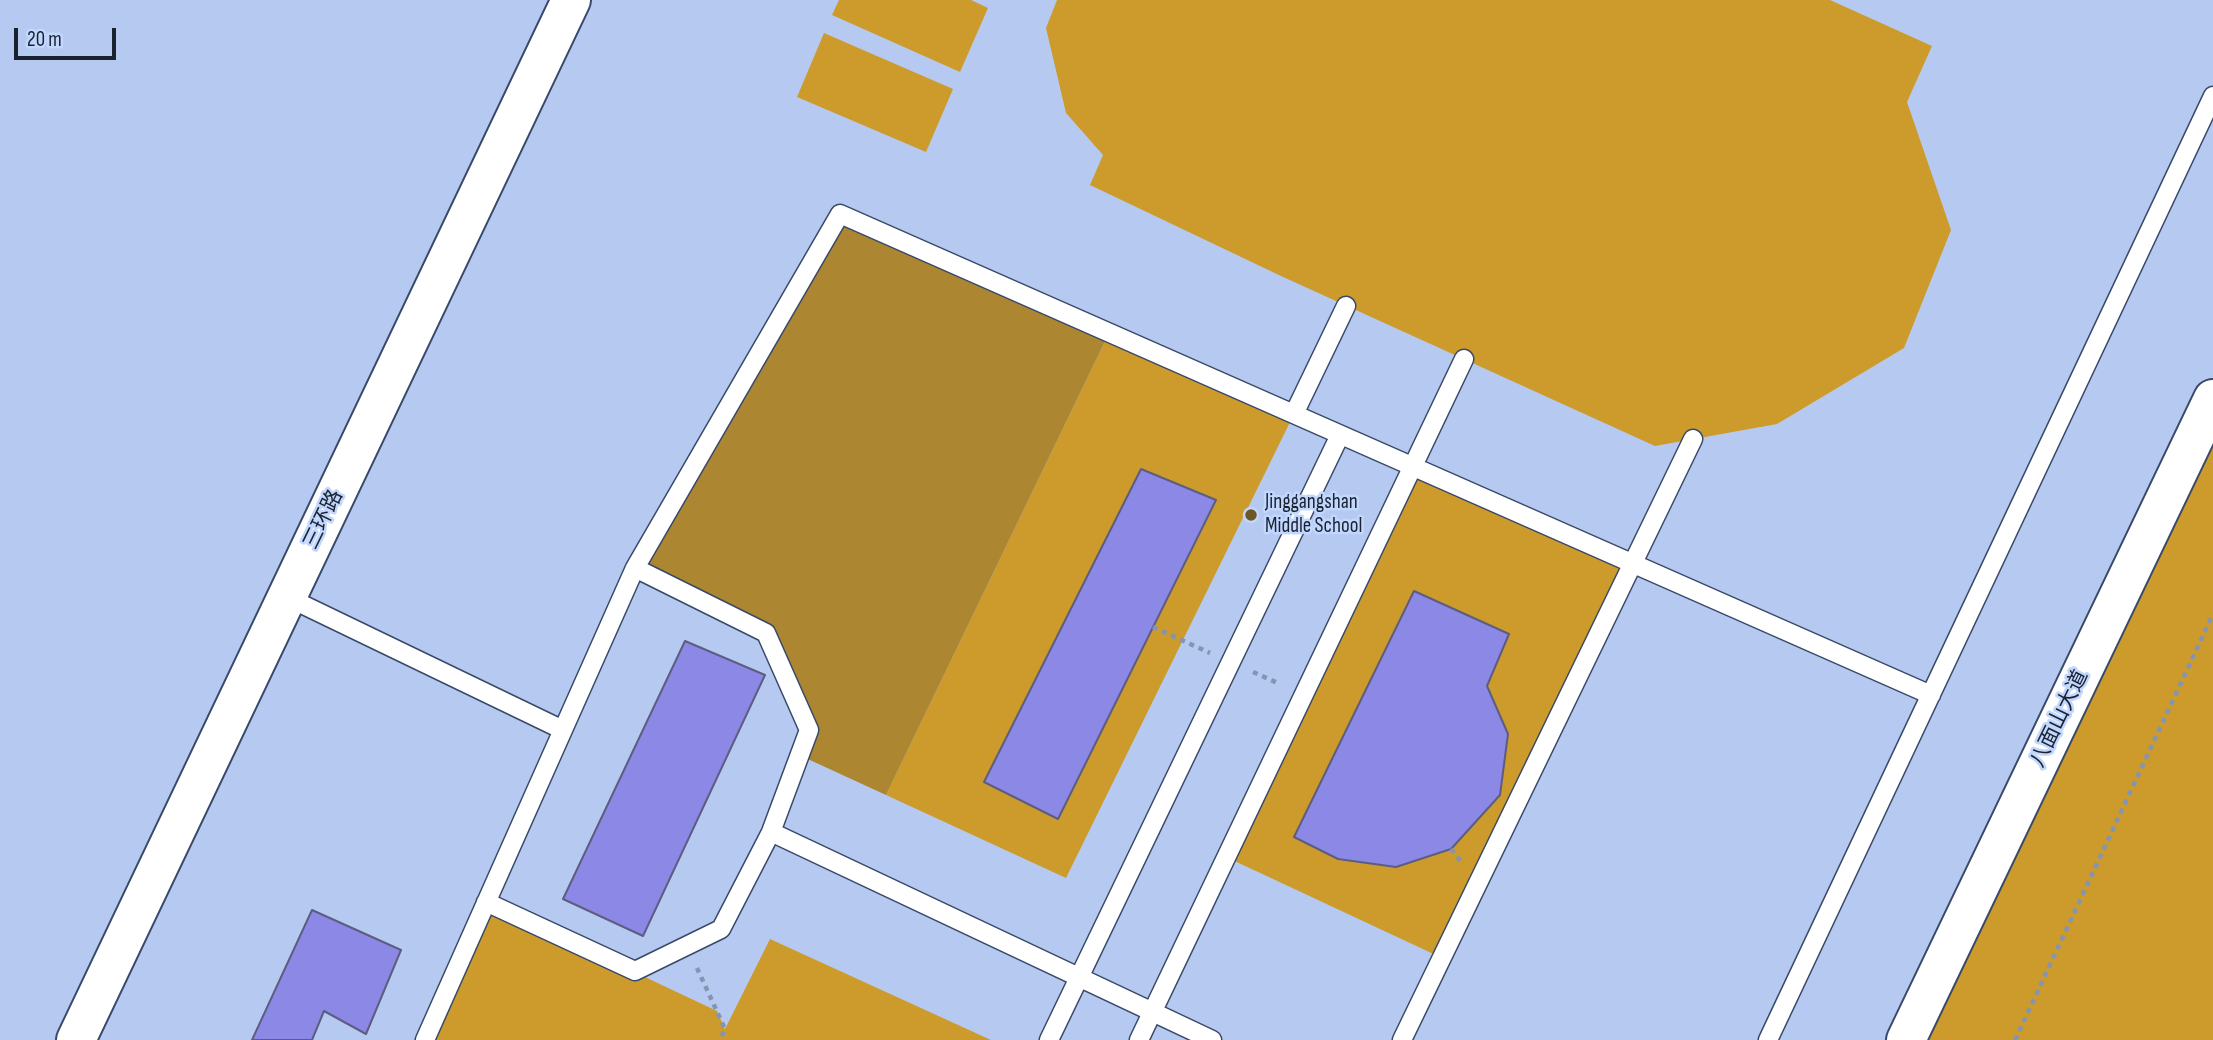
<!DOCTYPE html>
<html>
<head>
<meta charset="utf-8">
<style>
	body { margin:0 }
	#map { position:relative; width:2213px; height:1040px; overflow:hidden; background:#b6caf1; font-family:"Sofia Sans Condensed",sans-serif }
	canvas { display:block }
	.scale { position:absolute; left:14px; top:28px; width:102px; height:32px; box-sizing:border-box; border:4px solid #1a2230; border-top:0; padding-left:9px; font-size:21px; line-height:24px; white-space:nowrap; color:#1a2230; -webkit-text-stroke:5px #c2d7fe; paint-order:stroke }
</style>
</head>
<body>
<div id="map">
<canvas width="2213" height="1040"></canvas>
<div class="scale">20 m</div>
</div>
<script>
const ctx = document.querySelector('canvas').getContext('2d');
ctx.lineJoin = 'round';
function fill(path, color) { ctx.fillStyle = color; ctx.fill(path, 'evenodd'); }
function trace(path, color, width, dash) { ctx.strokeStyle = color; ctx.lineWidth = width; ctx.lineCap = dash ? 'butt' : 'round'; ctx.setLineDash(dash || []); ctx.stroke(path); }
function label(font, color, halo, rows, align = 'center') {
  ctx.font = font + ' "Sofia Sans Condensed","Noto Sans SC",sans-serif'; ctx.lineWidth = 5; ctx.setLineDash([]); ctx.textBaseline = 'middle'; ctx.strokeStyle = halo; ctx.fillStyle = color; for (const [text, x, y, turn = 0] of rows) {
    ctx.save(); ctx.translate(x, y); ctx.rotate((+turn || 0) * Math.PI / 180); ctx.textAlign = isNaN(turn) ? turn : align; if (halo) ctx.strokeText(text, 0, 0); ctx.fillText(text, 0, 0); ctx.restore();
  }
}
fill(new Path2D(`
	M 839,0 L 971,0 L 988,8 L 960,72 L 832,15 Z
	M 1057,0 L 1830,0 L 1932,46 L 1907,102 L 1951,230 L 1904,348 L 1777,424 L 1655,446 L 1281,276 L 1090,185 L 1103,155 L 1066,113 L 1046,28 Z
	M 824,33 L 953,89 L 926,152 L 797,97 Z
	M 1109,333 L 1294,414 L 1066,878 L 886,795 Z
	M 2213,399 L 2213,1040 L 1906,1040 Z
	M 1412,466 L 1633,564 L 1442,958 L 1226,857 Z
	M 486,902 L 717,1011 L 725,1029 L 770,939 L 991,1040 L 425,1040 Z`), '#cc9b2b');
fill(new Path2D(`
	M 840,214 L 1109,333 L 886,795 L 799,755 L 809,730 L 766,633 L 635,568 Z`), '#ad8632');
const building = new Path2D(`
	M 1141,469 L 1216,500 L 1058,819 L 984,782 Z
	M 1414,591 L 1509,634 L 1487,686 L 1508,734 L 1500,795 L 1451,849 L 1396,867 L 1338,859 L 1294,837 Z
	M 685,641 L 765,675 L 643,936 L 563,899 Z
	M 312,910 L 401,950 L 366,1034 L 324,1011 L 312,1040 L 252,1040 Z`);
fill(building, '#8b88e6');
trace(building, '#5d5d82', 2);
const service = new Path2D(`
	M 1294,414 L 1346,306
	M 635,568 L 766,633 L 809,730 L 771,832
	M 287,597 L 563,730
	M 486,902 L 635,971 L 721,929 L 771,832 L 1212,1040
	M 425,1040 L 635,568 L 840,214 L 1931,695
	M 1049,1040 L 1340,435
	M 1139,1040 L 1464,359
	M 1402,1040 L 1693,439
	M 1768,1040 L 2213,96`);
const secondary = new Path2D(`
	M 1906,1040 L 2213,399`);
const trunk = new Path2D(`
	M 76,1040 L 571,0`);
trace(service, '#384969', 21);
trace(secondary, '#384969', 42);
trace(trunk, '#384969', 42);
trace(new Path2D(`
	M 1153,627 L 1210,653
	M 1253,672 L 1280,684
	M 1451,849 L 1461,862
	M 697,968 L 725,1029 L 720,1040
	M 2015,1040 L 2213,614`), '#8494b3', 4.5, [5, 5]);
trace(service, '#fff', 18);
trace(secondary, '#fff', 38);
trace(trunk, '#fff', 38);
for (const [x, y, r, color] of [
	[1251,515,7,"#6d5727"]
]) { const dot = new Path2D(); dot.arc(x, y, r, 0, 2 * Math.PI); ctx.fillStyle = color; ctx.fill(dot); trace(dot, '#c2d7fe', 2.5); }
label('21px', '#1a2230', '#c2d7fe', [
	["Jinggangshan",1265,503],
	["Middle School",1265,527]
], 'left');
label('21px', '#1a2230', '#c2d7fe', [
	["三环路",324,520,-64],
	["八面山大道",2060,719,-64]
]);
</script>
</body>
</html>
